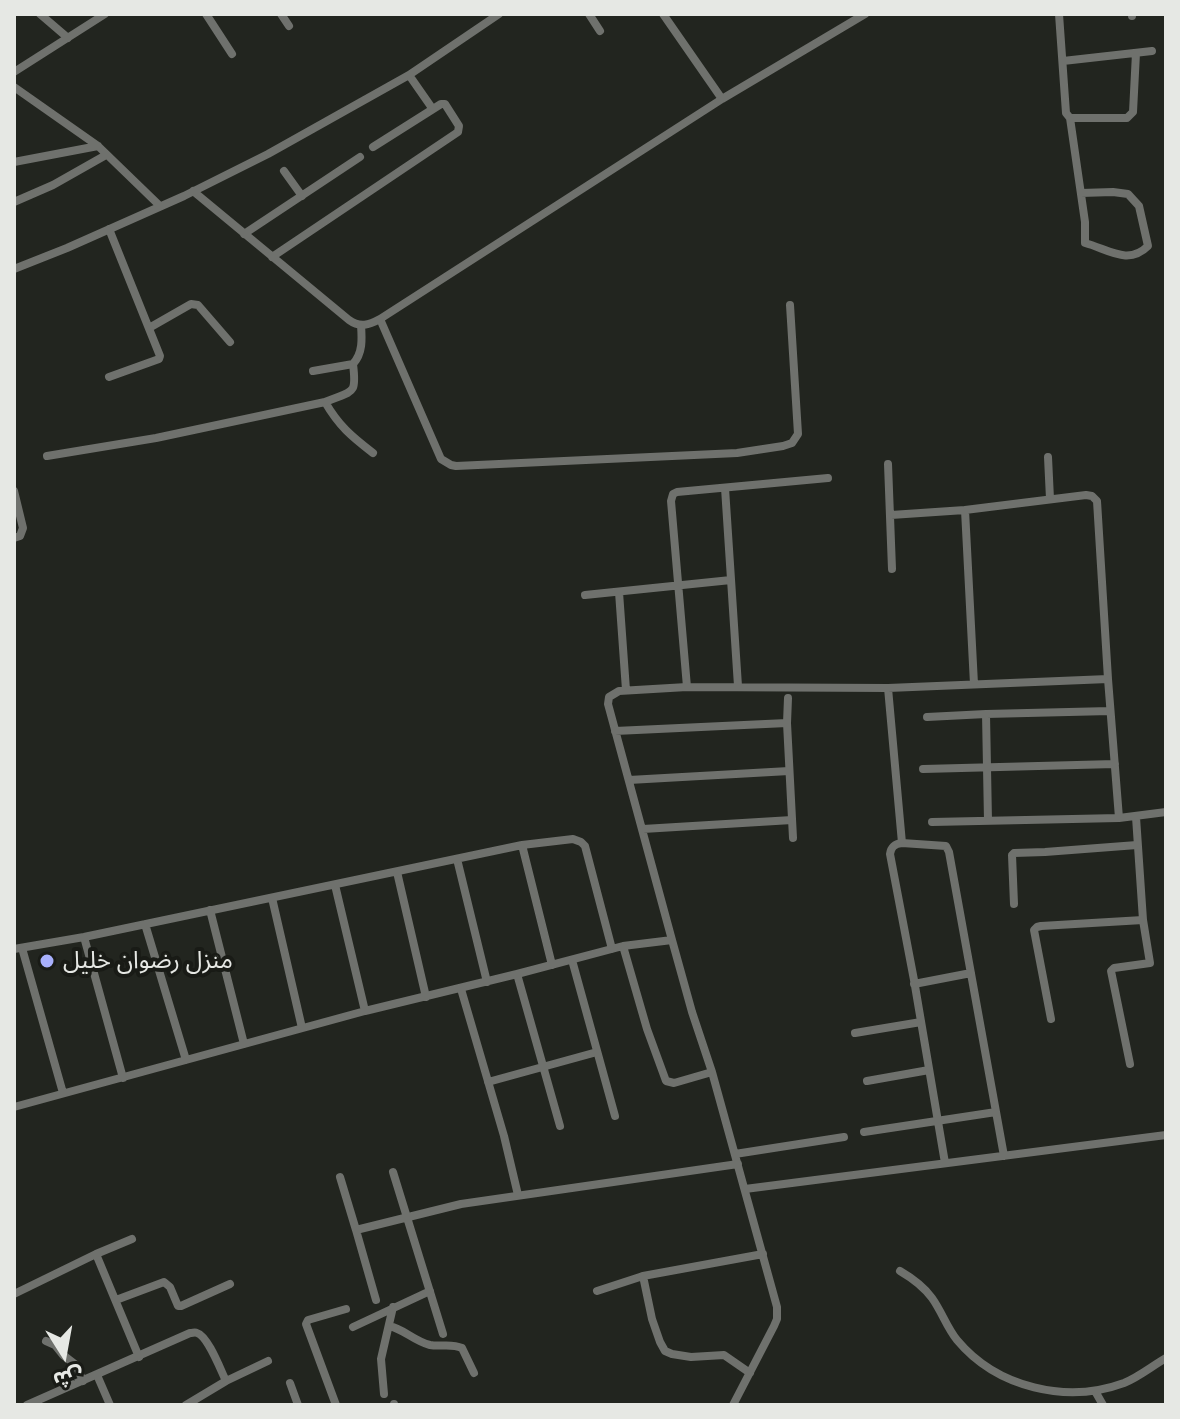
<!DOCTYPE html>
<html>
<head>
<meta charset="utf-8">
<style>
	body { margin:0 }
	#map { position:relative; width:1180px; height:1419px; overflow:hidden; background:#22251f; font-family:"Public Sans","Noto Sans Arabic",sans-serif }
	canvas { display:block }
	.frame { position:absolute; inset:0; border:16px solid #e6e8e4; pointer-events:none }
	.north { position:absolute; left:24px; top:1315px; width:80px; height:80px; -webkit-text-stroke:6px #191b16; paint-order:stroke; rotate:169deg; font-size:22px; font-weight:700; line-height:32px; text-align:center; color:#e6e8e4 }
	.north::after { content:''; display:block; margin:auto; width:28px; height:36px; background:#e6e8e4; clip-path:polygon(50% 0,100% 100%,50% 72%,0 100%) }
</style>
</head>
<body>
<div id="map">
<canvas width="1180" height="1419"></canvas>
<div class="frame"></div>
<div class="north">ش</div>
</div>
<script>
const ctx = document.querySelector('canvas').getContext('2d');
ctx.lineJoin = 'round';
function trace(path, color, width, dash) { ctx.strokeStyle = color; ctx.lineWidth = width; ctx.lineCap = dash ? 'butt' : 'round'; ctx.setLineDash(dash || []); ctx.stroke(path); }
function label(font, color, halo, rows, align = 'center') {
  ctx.font = font + ' "Public Sans","Noto Sans Arabic",sans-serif'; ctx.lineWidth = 8; ctx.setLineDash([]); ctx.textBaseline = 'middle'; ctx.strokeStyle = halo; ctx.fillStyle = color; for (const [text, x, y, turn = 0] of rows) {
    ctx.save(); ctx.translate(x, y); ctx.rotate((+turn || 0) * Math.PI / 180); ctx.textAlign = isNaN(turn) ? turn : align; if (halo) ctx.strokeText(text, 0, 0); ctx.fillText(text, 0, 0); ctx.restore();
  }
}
trace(new Path2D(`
	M 40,14 L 68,38
	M 206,14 L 232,54
	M 281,14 L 289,26
	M 589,14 L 600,31
	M 663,14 L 722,99
	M 1059,14 L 1066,113 L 1070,118 L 1085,222 L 1085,243 C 1108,249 1128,266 1148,246 L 1139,206 L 1128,194 L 1113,192 L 1081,193
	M 1132,14 L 1132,16
	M 1063,61 L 1152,51
	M 14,72 L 105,14
	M 409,75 L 432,108
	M 14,87 L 98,146 L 160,206
	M 1070,118 L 1127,118 L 1133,112 L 1136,53
	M 14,162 L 98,146
	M 284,171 L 302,196
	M 193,191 L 349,320 C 360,328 369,325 380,319 L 722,99 L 865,14
	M 14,202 L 53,185 L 106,155
	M 244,234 L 360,157
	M 272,257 L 458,132 L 459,126 L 445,104 L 441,104 L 373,147
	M 14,269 L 67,248 L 184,196 L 268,154 L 409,75 L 499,14
	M 380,319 L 441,459 L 451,465 L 456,466 L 737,453 L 783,446 L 792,443 L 798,434 L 790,305
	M 149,328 L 191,304 L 198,305 L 230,342
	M 313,371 L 353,364 C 363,353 362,339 361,325
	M 109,377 L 159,359 L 160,356 L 109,229
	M 325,402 C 339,426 351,436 373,453
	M 47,456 L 156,438 L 325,402 C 353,390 357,396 353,364
	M 1048,457 L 1050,499
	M 888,464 L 892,569
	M 725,488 L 738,686
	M 14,491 L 23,528 L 20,536 L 14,538
	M 891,515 L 965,510
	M 619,592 L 626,690
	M 585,595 L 731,580
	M 974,684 L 965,510 L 1086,495 L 1092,496 L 1097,501 L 1108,679
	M 687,687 L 671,501 L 673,494 L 677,492 L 828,478
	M 888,688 L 902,843 C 894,844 891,847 890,854 L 914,980 L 945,1163
	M 788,698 L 787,723 L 793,838
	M 927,717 L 986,714
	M 615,731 L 787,723
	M 923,769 L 1115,764
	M 629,780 L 789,771
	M 988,821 L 986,714 L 1110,711
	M 932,822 L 1119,818
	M 643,829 L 792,820
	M 902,843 L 946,846 L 949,852 L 1004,1156
	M 522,845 L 552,965
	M 457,859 L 487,982
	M 397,872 L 426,997
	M 335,885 L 365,1011
	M 272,898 L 302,1028
	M 1014,904 L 1012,855 L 1014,853 L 1045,852 L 1137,845
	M 210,910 L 244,1044
	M 145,924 L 186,1060
	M 84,937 L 123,1078
	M 672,940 L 608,704 L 609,697 L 619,691 L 687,687 L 888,688 L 1108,679 L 1119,818 L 1166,812
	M 623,946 L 647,1029 L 666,1081 L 674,1083 L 712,1072
	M 22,948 L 63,1093
	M 14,949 L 84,937 L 522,845 L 573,839 L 581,842 L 585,846 L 612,949
	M 572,960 L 615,1116
	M 517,974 L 560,1126
	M 914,984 L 971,973
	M 461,989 L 504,1136 L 518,1195
	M 1051,1019 L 1034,930 L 1037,927 L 1041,926 L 1143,920 L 1136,817
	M 855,1033 L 921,1022
	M 1130,1064 L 1111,971 L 1114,968 L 1150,963 L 1143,920
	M 867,1081 L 929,1070
	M 488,1082 L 597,1052
	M 14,1107 L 365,1011 L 517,974 L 623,946 L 672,940 L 692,1012 L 712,1072 L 777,1307 L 777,1319 L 774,1326 L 733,1405
	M 864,1132 L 996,1112
	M 735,1154 L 844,1137
	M 393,1172 L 443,1334
	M 340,1177 L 356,1230
	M 745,1189 L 1166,1135
	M 96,1254 L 139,1357
	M 900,1271 C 912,1278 924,1287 932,1298 C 942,1312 947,1328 957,1340 C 997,1388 1067,1404 1124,1383 C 1139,1377 1152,1366 1166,1358
	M 643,1276 L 652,1319 L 660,1342 L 665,1351 L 672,1354 L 691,1357 L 724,1355 L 750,1373
	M 597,1291 L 643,1276 L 763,1254
	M 14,1294 L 96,1254 L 132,1239
	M 116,1300 L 164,1282 L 170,1287 L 178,1306 L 181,1306 L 230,1284
	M 376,1300 L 356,1230 L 461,1204 L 738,1164
	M 389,1326 C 404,1329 414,1341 430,1345 C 441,1347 451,1343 462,1348 L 474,1373
	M 353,1327 L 430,1291
	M 46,1341 L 55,1345 L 63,1355 L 76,1365 L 83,1381
	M 97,1375 L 110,1405
	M 290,1383 L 298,1405
	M 1095,1391 L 1103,1405
	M 384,1394 L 381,1359 L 393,1307
	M 394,1404 L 394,1405
	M 27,1405 L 190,1333 C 193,1333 195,1332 197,1333 C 208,1336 221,1371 226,1381 L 268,1361
	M 186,1405 L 226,1381
	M 336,1405 L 306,1324 L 308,1320 L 346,1309`), '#6f716d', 8);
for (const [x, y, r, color] of [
	[47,961,8,"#a8b0fc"]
]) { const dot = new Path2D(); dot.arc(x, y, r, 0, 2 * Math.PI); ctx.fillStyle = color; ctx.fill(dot); trace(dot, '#191b16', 3); }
label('24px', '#e6e8e4', '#191b16', [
	["منزل رضوان خليل",63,961]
], 'left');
</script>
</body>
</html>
